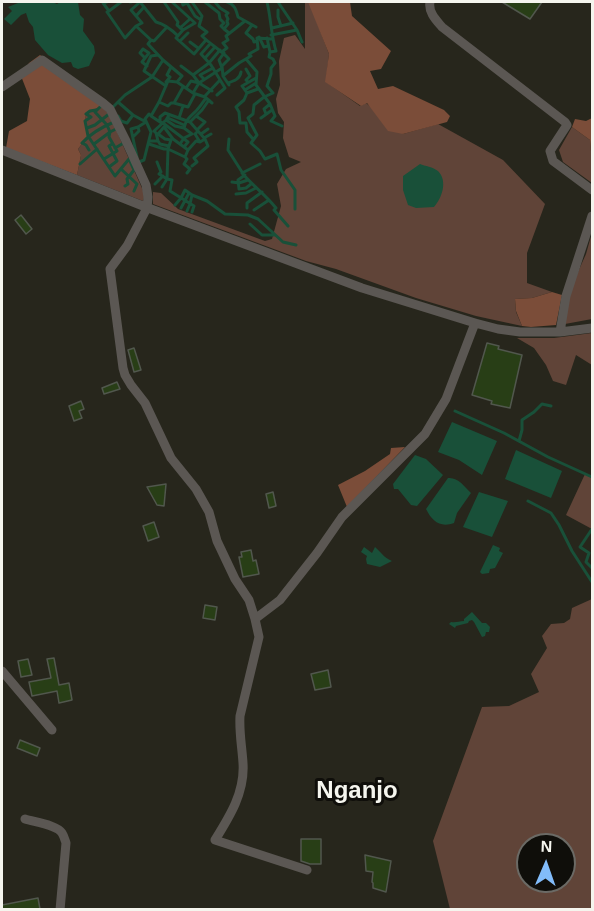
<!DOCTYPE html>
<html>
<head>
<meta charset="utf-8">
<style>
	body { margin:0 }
	#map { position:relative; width:594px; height:911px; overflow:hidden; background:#27261c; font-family:Arial,sans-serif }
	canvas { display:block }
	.frame { position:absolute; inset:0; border:3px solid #f5f5ee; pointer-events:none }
	.north { position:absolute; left:516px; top:833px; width:60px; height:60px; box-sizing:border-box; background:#0f0e0a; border:2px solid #6b6a65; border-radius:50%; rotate:2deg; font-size:16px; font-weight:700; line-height:24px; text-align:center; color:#f5f5ee }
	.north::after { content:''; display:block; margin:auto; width:21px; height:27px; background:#82bcfa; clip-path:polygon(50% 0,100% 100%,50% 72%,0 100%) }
</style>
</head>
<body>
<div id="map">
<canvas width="594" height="911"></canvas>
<div class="frame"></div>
<div class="north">N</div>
</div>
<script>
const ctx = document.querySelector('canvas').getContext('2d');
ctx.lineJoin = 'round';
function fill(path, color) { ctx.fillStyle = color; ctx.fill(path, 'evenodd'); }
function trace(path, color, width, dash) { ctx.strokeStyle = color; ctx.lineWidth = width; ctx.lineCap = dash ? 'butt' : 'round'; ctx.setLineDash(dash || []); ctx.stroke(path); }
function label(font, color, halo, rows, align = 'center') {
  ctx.font = font + ' Arial,sans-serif'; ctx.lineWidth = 6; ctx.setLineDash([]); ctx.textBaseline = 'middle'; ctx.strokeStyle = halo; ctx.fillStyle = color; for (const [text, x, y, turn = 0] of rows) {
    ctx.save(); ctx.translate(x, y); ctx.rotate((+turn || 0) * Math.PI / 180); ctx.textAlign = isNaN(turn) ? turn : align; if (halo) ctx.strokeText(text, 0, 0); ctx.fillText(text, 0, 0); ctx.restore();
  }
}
fill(new Path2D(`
	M 305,2 L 308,2 L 310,4 L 329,54 L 326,82 L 360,106 L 366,103 L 403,134 L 438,124 L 503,160 L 545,204 L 527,253 L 527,283 L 552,292 L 532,298 L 515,299 L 516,312 L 522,326 L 476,316 L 416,298 L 336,269 L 306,261 L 153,204 L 153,192 L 161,193 L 178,209 L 265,241 L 272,239 L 281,206 L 277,184 L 286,169 L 301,162 L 289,157 L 283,138 L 284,122 L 278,113 L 276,99 L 280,85 L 279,61 L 284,38 L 295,35 L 305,49 Z
	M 101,106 L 109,114 L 145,195 L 143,201 L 77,175 L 81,155 L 78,149 L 88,136 L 85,121 L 86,114 Z
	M 572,127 L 590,140 L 592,162 L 592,183 L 563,162 L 559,150 Z
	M 592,233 L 592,319 L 565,324 L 569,292 L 586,254 Z
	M 592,333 L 592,365 L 576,355 L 566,385 L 553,381 L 546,365 L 534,348 L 517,338 L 554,338 Z
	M 585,474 L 592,478 L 592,529 L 566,515 Z
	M 592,599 L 592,909 L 450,909 L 433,841 L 482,707 L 509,706 L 539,692 L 531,674 L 547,648 L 542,636 L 551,624 L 564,623 L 570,619 L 572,608 ZM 528,845 L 564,845 L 564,881 L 528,881 Z`), '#604438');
fill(new Path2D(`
	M 308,2 L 350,2 L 352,16 L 391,51 L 381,69 L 370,71 L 378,89 L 393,86 L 444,110 L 450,116 L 447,122 L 403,134 L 388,131 L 367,103 L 361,106 L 325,82 L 329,54 Z
	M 40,55 L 60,70 L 101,106 L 86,114 L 85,121 L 88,136 L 78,149 L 81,155 L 77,175 L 6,148 L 9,131 L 27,121 L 30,99 L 21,76 L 29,63 Z
	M 592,118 L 592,162 L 590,140 L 572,127 L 575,119 L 586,121 Z
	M 552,292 L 562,295 L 556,325 L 531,327 L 522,326 L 516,311 L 515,299 L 532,298 Z
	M 405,447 L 347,507 L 338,485 L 365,471 L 390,454 L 391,448 Z`), '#7b4d39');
fill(new Path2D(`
	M 4,2 L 52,2 L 57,4 L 60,2 L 78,2 L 80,15 L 84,19 L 83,31 L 94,46 L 95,53 L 89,66 L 78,69 L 73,67 L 71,62 L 62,63 L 48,55 L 35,40 L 33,27 L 29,22 L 26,13 L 21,15 L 11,25 L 4,19 L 12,11 L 8,7 L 18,3 L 16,2 L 9,3 Z
	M 420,164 C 425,166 433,167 438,171 C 448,181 442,198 434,207 L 416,208 L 408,205 L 403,190 L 403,176 Z
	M 452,422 L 497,441 L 482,475 L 459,460 L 438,452 Z
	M 516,450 L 562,471 L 551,498 L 505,479 Z
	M 415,455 L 426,459 L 443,475 L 417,506 L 411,505 L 398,489 L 394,489 L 393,484 Z
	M 448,478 C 458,477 464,486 471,493 L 457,513 L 454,523 C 440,528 432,521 426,509 Z
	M 479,492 L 508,501 L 492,537 L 463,527 Z
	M 493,545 L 500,548 L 499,551 L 503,553 L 495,568 L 490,569 L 489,573 L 482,574 L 480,572 Z
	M 364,547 L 372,553 L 375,547 C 382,553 383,557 392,561 L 380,567 L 367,564 L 366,559 L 367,556 L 361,552 Z
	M 472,612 L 482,623 L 486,623 L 490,627 L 489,632 L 486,632 L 485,636 L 482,637 L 474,622 L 472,620 L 469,621 L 468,623 L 456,626 L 455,628 L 449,624 L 451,622 C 456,623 459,621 464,621 L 464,619 Z`), '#195039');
trace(new Path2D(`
	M 107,2 L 103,3 L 109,11 L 107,12 L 125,38 L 136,26
	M 130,2 L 131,2
	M 164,2 L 178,22 L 177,25 L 183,30
	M 172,2 L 195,23
	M 182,2 L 183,5 L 187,3 L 195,16 L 201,20
	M 192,2 L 202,16 L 199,26 L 207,32 L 202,36 C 211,45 221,50 229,59 L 222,66 L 223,76 L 229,85
	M 205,2 L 219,13 L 220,19 L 224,23 L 221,26 L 224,29
	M 215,2 L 220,8 L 228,13 L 226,15 L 228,19 L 227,21 L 228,24 L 224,29 L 229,33
	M 227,2 C 234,4 236,9 238,17 L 256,27
	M 267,2 C 271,18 271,35 276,51 L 270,52 L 269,57 L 273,59 L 275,63 L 271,68 L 271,74 L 267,86 L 273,93 L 264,97 L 254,105 L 253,114 L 248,118 L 257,135 L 251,143 L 260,151 L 265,159 L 277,154 L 281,170 L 295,190 L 295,209
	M 278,2 L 297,30 L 302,42
	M 278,10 L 278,17 L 281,26
	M 109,11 L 121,2
	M 136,16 L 144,7
	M 195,23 L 183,30 L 176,38 L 194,54 L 206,40
	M 252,25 L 246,33 L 253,39 L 254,42 L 257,41
	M 180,28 L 190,19
	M 272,28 L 293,23
	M 271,35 L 297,30
	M 259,37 L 264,47 L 268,46
	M 267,38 L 270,52
	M 151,40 L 154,41 L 167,27
	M 180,41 L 188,33
	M 190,42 L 198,48
	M 210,44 L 201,54 L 211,65 L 225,88 L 217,95
	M 143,49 L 140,53 L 145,58 L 142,62 L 147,66
	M 143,49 L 149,53 L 145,58
	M 223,51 L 227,48 L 223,43 L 228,40 L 226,36 L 245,21
	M 158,55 L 151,56 L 144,71 L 166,86
	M 205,58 L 215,47
	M 246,59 L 257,72 L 256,85 L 270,104 L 275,116 L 271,121 L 282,126
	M 181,66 L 193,75 L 199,83 L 212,91
	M 246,69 L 250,76 L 246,80 L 248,82
	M 193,75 L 209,63 L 220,50
	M 224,75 L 239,63 L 251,56 L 249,54 L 258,49 L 257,38 L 272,39
	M 204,79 L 200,75 L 213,68
	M 166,82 L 170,77 L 167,75 L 171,67
	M 177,82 L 182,76 L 163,60 L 148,44 L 151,40 L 136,26 L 142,23 L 131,10 L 140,2 L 156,22 C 164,24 172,30 178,36
	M 228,83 C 234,81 240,79 241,72
	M 186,88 L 191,81 L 199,83
	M 245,90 L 256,83
	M 193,93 L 199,83 L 222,68 L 219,60 L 224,53
	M 247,93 L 258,89
	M 205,96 L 220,80
	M 118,102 L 133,115 L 146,122 L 138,127 L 139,131 L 134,136
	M 159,102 L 168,106 L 171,103 L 174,103 L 183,87
	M 174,103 L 188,107 L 195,94
	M 101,106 L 95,112 L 107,125 L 110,132 L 116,129
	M 113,107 L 125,95 L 152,77 L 163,60
	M 96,110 L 90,111 L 86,114 L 91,117 L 85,121 L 88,136 L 115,176 L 129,159 L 134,170 L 127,179 L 128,184 L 125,186
	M 266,114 L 264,109 L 270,104
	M 118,116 L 121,121 L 127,123 L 133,115
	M 151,116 L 160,122 L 160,117 L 165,113 L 190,122 L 202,110 L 209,100
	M 196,116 L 205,122 L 197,130
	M 168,118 L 184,125
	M 179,118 L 183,106
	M 261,118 L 272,110
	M 166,120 L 175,126 L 184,128
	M 160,122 L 163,123 L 188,142 L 184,147 L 188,150
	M 165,126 L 164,127 L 173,139 L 184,147
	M 164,127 L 158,134 L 165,139 L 171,140 L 168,149 L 185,157
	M 87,128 L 95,125 L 109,114
	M 198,131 L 195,134 L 200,142
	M 201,134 L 208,129
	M 204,138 L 211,134
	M 229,139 L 228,150 L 242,172
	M 253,139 L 247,132 L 246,123 L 240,123 L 239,112 L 236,107 L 244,100 L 247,93 L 242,86 L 256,78
	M 150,141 L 158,141 L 156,133 L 154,131 L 166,120 L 169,115
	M 158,141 L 160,144 L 169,146
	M 94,144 L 110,132
	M 149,144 L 164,149 L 168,149 L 167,179 L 162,187
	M 180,144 L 184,138 L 192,134 L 184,128 C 186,119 190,117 196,111 C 200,107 203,102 206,98
	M 115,148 L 122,144
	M 89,150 L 86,145 L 82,143 C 91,133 102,127 114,122
	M 137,157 L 131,129 L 138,127
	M 104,159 L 117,151 L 109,137 L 110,132
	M 139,162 L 144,160 L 151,132 L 145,119 L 149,114 L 151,116 L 159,102 L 168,81 L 177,82 L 193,93 L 205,97 L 212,103
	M 157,162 L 161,172 L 159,174 L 167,179 L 172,180 L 170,191 L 194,206 L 192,212
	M 80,164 L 97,149
	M 260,164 L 242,173 C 253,186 266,195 276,208 L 274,210 L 288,226
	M 192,166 L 197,162 L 194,158 L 208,146 L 205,139
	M 109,167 L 117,161 L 109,146 L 112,144
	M 121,169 L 137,184 L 134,191
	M 187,173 L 190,169 L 184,164 L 187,159 L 185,157 L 188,150 L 196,141 L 200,142 L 205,139 L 190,122
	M 245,175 L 238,180 L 239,189 L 246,188 L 251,184
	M 232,182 L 239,183 L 248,180
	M 155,184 L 163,176
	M 236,194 L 246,193 L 256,188
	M 175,205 L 181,198 L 185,190 L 192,195 L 207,201 L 225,214 L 248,215 L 258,219 L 283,242 L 296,245
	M 181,208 L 189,193
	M 247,208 L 247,203 L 262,192
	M 254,210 L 269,200
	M 187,211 L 190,204 L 192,195
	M 250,224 L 262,235 L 274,235
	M 455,411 L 504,433 L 548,457 L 592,477
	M 519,441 L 522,430 L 522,420 L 534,412 L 542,404 L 551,406
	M 528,501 L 551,513 L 559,525 L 572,551 L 592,582
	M 592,529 L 580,547 L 589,553 L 586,562 L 592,568`), '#195039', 3);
const building = new Path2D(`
	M 502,2 L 542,2 L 530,19 Z
	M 21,215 L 32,229 L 26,234 L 15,220 Z
	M 487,343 L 499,346 L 498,349 L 522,355 L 510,408 L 491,404 L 492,401 L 472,395 Z
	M 134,348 L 141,370 L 134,372 L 128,350 Z
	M 117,382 L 120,389 L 104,394 L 102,388 Z
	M 81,401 L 84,409 L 79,411 L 82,418 L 74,421 L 69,406 Z
	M 166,484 L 164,506 L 157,505 L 147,487 Z
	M 273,492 L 276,506 L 269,508 L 266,494 Z
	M 154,522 L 159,537 L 148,541 L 143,526 Z
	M 251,550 L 253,561 L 256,560 L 259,574 L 243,577 L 239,557 L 242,557 L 241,552 Z
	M 205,605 L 217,607 L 215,620 L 203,618 Z
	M 54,658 L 59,685 L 69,683 L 72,700 L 59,703 L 57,691 L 32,696 L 29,682 L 51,678 L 47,659 Z
	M 28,659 L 32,675 L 21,677 L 18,661 Z
	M 328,670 L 331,687 L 315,690 L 311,674 Z
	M 20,740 L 40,748 L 37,756 L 17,748 Z
	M 301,839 L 321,839 L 321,864 L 310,864 L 301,861 Z
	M 365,855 L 391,861 L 386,892 L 373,888 L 373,883 L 372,882 L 373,872 L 366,871 Z
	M 38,898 L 40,909 L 2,909 L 2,905 Z`);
fill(building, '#283e16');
trace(building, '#51574d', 1.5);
trace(new Path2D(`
	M 430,2 C 428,12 436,20 442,27 L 565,122 L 567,125 L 550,151 L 553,161 L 592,190
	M 2,87 L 42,60 L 103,103 L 110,109 L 126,141 L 146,185 L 148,197 L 147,208 L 127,246 L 110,269 L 123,368 L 125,375 L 131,385 L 145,403 L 171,458 L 196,489 L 209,512 L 217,541 L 235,579 L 249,600 L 255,619
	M 2,150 L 143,206 L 362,288 L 475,323 L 498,329 L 520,332 L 560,332 L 592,328
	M 560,332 L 566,296 L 592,216
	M 2,671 L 52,730
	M 25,819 C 34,822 57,825 62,833 C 64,836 65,840 66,843 L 60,910
	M 307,870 L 215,840 C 230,816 245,792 243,763 C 242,747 239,732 240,716 L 259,637 L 255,619 L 280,600 L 317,553 L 342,517 L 425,434 L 446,399 L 475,323`), '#5b5753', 9);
label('bold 24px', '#f5f5ee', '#0f0e0a', [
	["Nganjo",357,791]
]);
</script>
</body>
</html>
